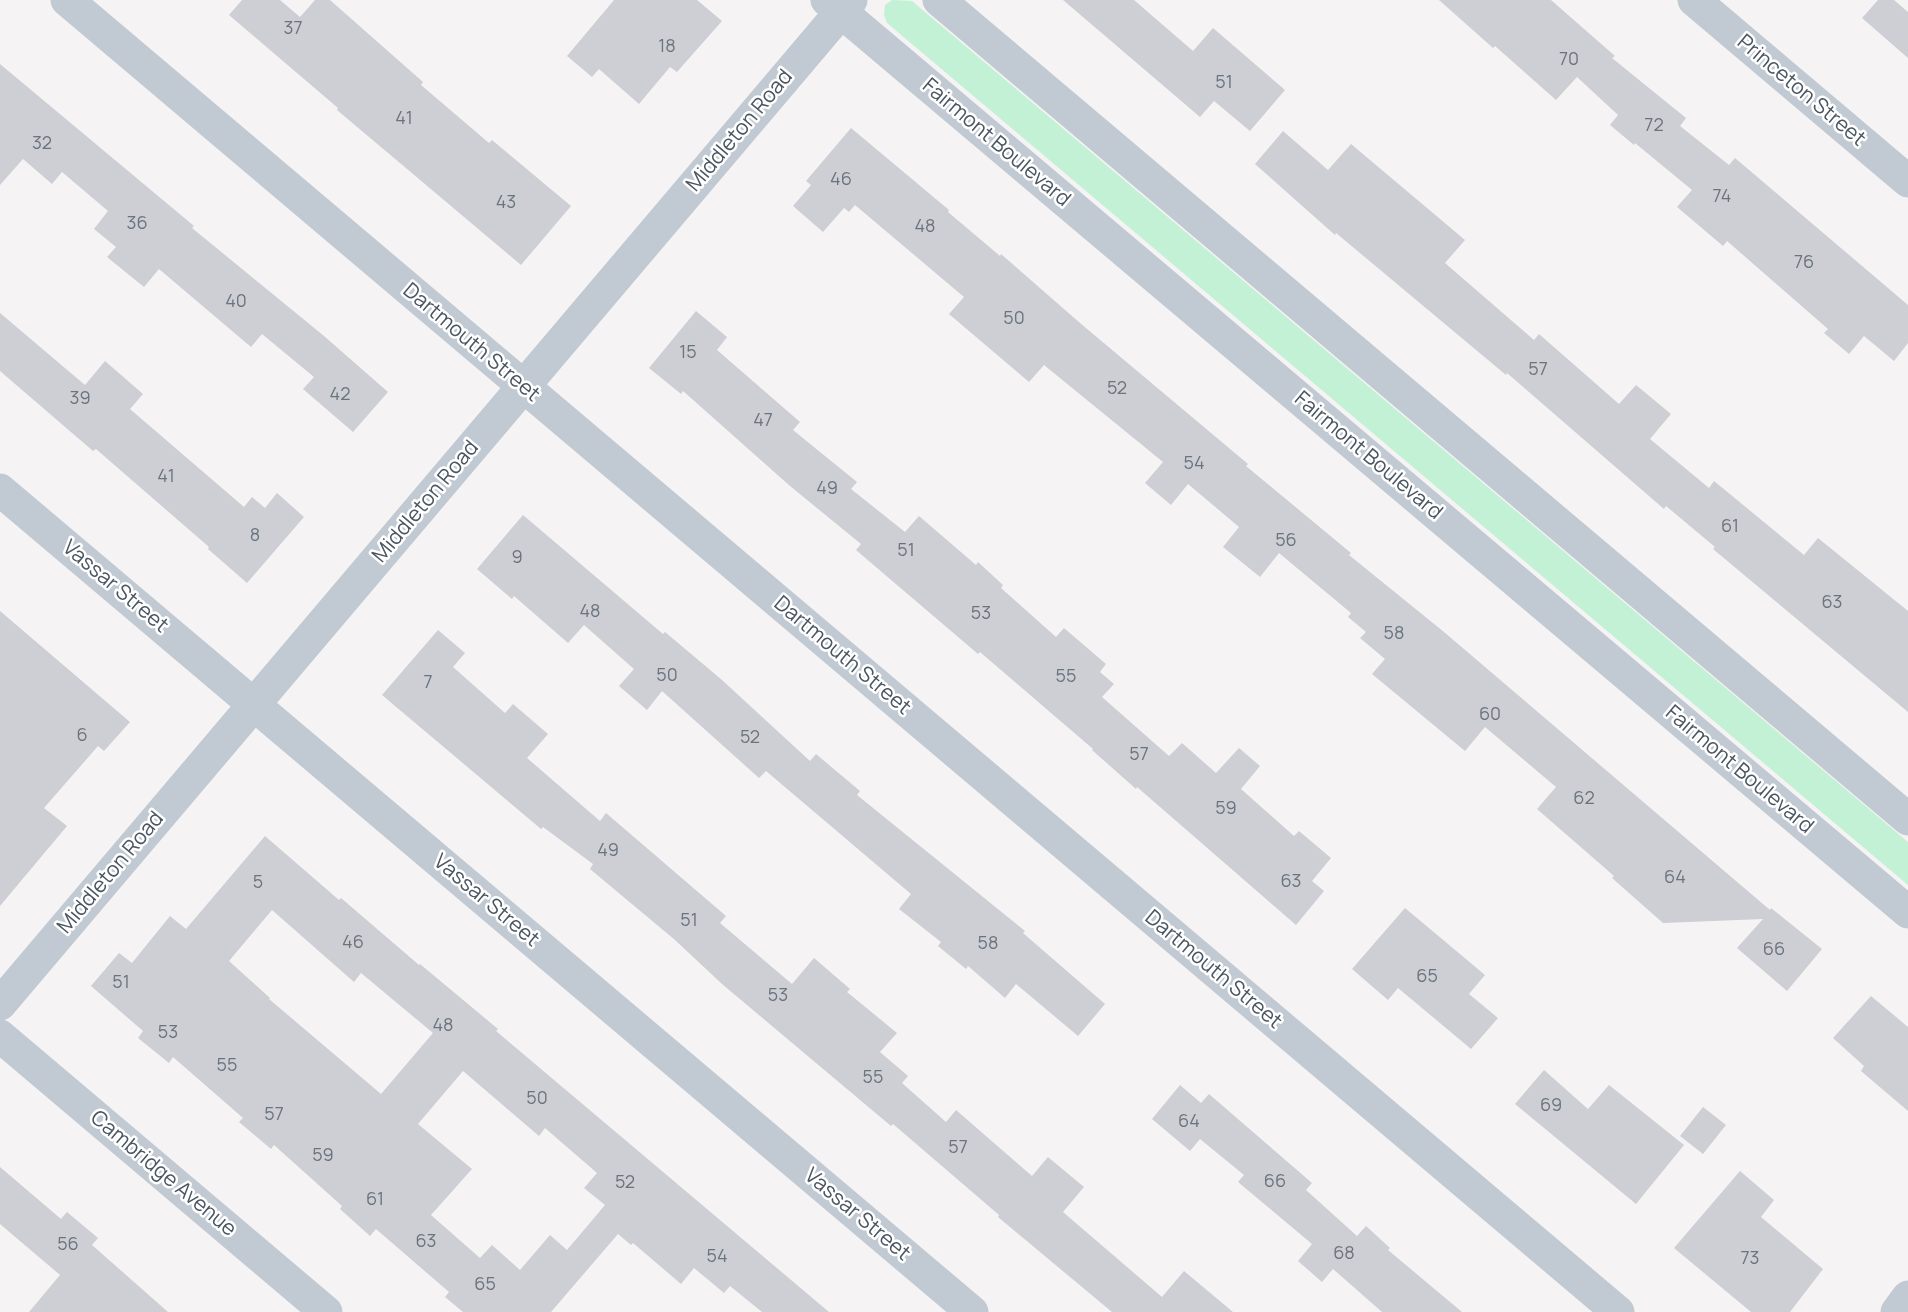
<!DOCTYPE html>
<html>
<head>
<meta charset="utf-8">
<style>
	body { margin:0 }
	canvas { display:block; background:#f5f3f3 }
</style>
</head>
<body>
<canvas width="1908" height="1312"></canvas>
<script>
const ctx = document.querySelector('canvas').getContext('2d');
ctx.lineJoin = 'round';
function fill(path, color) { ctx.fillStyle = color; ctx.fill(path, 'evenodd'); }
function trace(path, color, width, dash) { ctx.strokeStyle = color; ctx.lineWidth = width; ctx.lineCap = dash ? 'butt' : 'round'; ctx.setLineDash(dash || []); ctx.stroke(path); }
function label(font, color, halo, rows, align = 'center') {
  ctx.font = font + ' Manrope,sans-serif'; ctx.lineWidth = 5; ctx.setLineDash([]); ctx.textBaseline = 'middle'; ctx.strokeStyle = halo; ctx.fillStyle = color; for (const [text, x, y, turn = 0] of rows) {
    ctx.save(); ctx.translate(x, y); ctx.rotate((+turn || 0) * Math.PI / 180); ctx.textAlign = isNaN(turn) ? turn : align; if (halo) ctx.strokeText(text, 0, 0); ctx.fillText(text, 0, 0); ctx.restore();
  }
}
fill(new Path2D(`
	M 892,0 L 912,1 L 1908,842 L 1908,885 L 887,23 L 884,15 L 885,5 Z`), '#c3f1d5');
fill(new Path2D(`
	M 242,0 L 280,0 L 300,17 L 315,0 L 330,0 L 423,82 L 421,85 L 489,143 L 492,140 L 571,206 L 521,265 L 337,110 L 338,108 L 229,15 Z
	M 614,0 L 697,0 L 722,21 L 677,72 L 670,67 L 639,104 L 599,69 L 592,77 L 567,56 Z
	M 1063,0 L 1134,0 L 1193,51 L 1213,28 L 1285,90 L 1250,131 L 1214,101 L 1200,117 Z
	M 1439,0 L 1551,0 L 1615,56 L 1612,58 L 1686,118 L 1680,126 L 1729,165 L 1735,158 L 1908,305 L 1908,343 L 1894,361 L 1864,336 L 1849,354 L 1824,333 L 1828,329 L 1727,241 L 1723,246 L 1677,207 L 1692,190 L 1635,143 L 1634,145 L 1610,125 L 1618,115 L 1577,77 L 1556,100 L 1495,46 L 1493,48 Z
	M 1878,0 L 1894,0 L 1908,12 L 1908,58 L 1862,18 Z
	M 0,64 L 194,226 L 192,228 L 324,336 L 388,392 L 353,432 L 303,389 L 314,377 L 262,334 L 251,347 L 159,269 L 144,287 L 107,257 L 116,247 L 94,229 L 108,211 L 62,172 L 52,184 L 23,159 L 0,185 Z
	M 851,128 L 949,210 L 948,212 L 1000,256 L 1001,254 L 1080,323 L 1248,464 L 1246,466 L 1351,553 L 1349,555 L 1444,632 L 1770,910 L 1771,908 L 1822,949 L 1787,991 L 1737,948 L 1763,919 L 1663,923 L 1612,878 L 1614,876 L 1537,809 L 1556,787 L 1485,727 L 1465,751 L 1372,674 L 1385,659 L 1360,638 L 1366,632 L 1348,617 L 1351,613 L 1279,553 L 1260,577 L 1223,547 L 1239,527 L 1188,484 L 1171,505 L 1145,483 L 1163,462 L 1044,365 L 1029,382 L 949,314 L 964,297 L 855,205 L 849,212 L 844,208 L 823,232 L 793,206 L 811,185 L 806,181 Z
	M 1283,131 L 1328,170 L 1351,144 L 1465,240 L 1445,263 L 1534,340 L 1539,334 L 1619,404 L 1636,385 L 1671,414 L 1650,439 L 1709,488 L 1714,481 L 1804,555 L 1818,538 L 1908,611 L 1908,712 L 1713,549 L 1715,547 L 1666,506 L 1664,509 L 1507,373 L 1506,375 L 1336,233 L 1335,235 L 1255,164 Z
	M 696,311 L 727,337 L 717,350 L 800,422 L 793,430 L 857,482 L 851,489 L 905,532 L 919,516 L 976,565 L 978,562 L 1003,585 L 1001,588 L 1056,637 L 1064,628 L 1106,664 L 1100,672 L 1114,684 L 1102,697 L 1169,756 L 1182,743 L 1216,773 L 1239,748 L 1260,766 L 1241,789 L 1294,836 L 1299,831 L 1331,858 L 1312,881 L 1324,891 L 1296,925 L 1137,787 L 1136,789 L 1092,750 L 1093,749 L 980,652 L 978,654 L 856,550 L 861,544 L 790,486 L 683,391 L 681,394 L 649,368 Z
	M 0,313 L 85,385 L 105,361 L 143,394 L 130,409 L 244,507 L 252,497 L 265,508 L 277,493 L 304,517 L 247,583 L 208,549 L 209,547 L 96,449 L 93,451 L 0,371 Z
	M 523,515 L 663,634 L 665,632 L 722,680 L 810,761 L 816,754 L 860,791 L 857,795 L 1025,931 L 1023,933 L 1105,1004 L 1078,1036 L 1016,984 L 1005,998 L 968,966 L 966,969 L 938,946 L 941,942 L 899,909 L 911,894 L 766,771 L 759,778 L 662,691 L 647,710 L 619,686 L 634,669 L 584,625 L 568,643 L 514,596 L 512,599 L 477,569 Z
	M 0,611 L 130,722 L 104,751 L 98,746 L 44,808 L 67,826 L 0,906 Z
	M 438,630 L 465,653 L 453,667 L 505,713 L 513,704 L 548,734 L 527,758 L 600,821 L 606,813 L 726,916 L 720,923 L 792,984 L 814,958 L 850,989 L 847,992 L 897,1033 L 880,1052 L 908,1076 L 902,1083 L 946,1122 L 956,1110 L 1032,1176 L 1048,1157 L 1084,1187 L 1063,1212 L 1162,1297 L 1184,1271 L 1233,1312 L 1112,1312 L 998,1217 L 999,1215 L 893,1124 L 891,1126 L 722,984 L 675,940 L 590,869 L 593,864 L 543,827 L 541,829 L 382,695 Z
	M 265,836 L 339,900 L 341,898 L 419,965 L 420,964 L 498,1029 L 496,1031 L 829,1312 L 762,1312 L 730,1286 L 724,1293 L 694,1268 L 681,1284 L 633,1243 L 631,1245 L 618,1234 L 551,1312 L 463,1312 L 445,1297 L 449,1292 L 376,1229 L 370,1236 L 340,1209 L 342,1206 L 274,1145 L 271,1149 L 239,1122 L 243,1118 L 173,1057 L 169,1063 L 138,1038 L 143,1031 L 91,986 L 119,953 L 132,963 L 170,916 L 186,929 ZM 272,910 L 354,982 L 361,973 L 433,1033 L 381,1094 L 269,999 L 270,998 L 229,961 ZM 463,1071 L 539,1136 L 545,1128 L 597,1173 L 584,1188 L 605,1205 L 567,1250 L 550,1235 L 520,1270 L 492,1245 L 480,1258 L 431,1215 L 472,1169 L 418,1124 Z
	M 1405,908 L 1485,975 L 1469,994 L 1498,1018 L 1471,1049 L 1398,988 L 1388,1000 L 1352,969 Z
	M 1871,996 L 1908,1027 L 1908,1111 L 1861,1071 L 1864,1066 L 1833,1038 Z
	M 1544,1070 L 1588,1109 L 1609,1085 L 1684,1145 L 1636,1204 L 1515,1104 Z
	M 1180,1085 L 1201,1103 L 1209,1094 L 1312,1183 L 1306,1190 L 1357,1236 L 1366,1226 L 1390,1248 L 1388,1250 L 1462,1312 L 1382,1312 L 1333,1269 L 1322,1282 L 1298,1261 L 1312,1244 L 1238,1182 L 1244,1175 L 1200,1139 L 1190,1151 L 1152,1119 Z
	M 1703,1107 L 1726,1125 L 1703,1154 L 1680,1136 Z
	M 0,1167 L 61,1219 L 67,1212 L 98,1238 L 92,1245 L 168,1312 L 29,1312 L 60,1275 L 0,1224 Z
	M 1740,1171 L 1774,1200 L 1761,1217 L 1823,1269 L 1790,1312 L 1751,1312 L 1674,1248 Z`), '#cdcfd5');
trace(new Path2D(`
	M 67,0 L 1618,1312
	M 827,0 L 1908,912
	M 939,0 L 1908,819
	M 1694,0 L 1908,181
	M 0,490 L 972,1312
	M 0,1004 L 851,0
	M 0,1036 L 326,1312
	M 1897,1312 L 1908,1297`), '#c1cad2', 33);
label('18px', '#6b747e', null, [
	["37",293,29],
	["18",667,47],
	["70",1569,60],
	["51",1224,83],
	["41",404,119],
	["72",1654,126],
	["32",42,144],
	["46",841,180],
	["74",1722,197],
	["43",506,203],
	["36",137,224],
	["48",925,227],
	["76",1804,263],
	["40",236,302],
	["50",1014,319],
	["15",688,353],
	["57",1538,370],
	["52",1117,389],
	["42",340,395],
	["39",80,399],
	["47",763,421],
	["54",1194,464],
	["41",166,477],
	["49",827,489],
	["61",1730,527],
	["8",255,536],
	["56",1286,541],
	["51",906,551],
	["9",517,558],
	["63",1832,603],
	["48",590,612],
	["53",981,614],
	["58",1394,634],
	["50",667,676],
	["55",1066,677],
	["7",428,683],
	["60",1490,715],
	["6",82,736],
	["52",750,738],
	["57",1139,755],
	["62",1584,799],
	["59",1226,809],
	["49",608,851],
	["64",1675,878],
	["63",1291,882],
	["5",258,883],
	["51",689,921],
	["46",353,943],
	["58",988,944],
	["66",1774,950],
	["65",1427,977],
	["51",121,983],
	["53",778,996],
	["48",443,1026],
	["53",168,1033],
	["55",227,1066],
	["55",873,1078],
	["50",537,1099],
	["69",1551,1106],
	["57",274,1115],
	["64",1189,1122],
	["57",958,1148],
	["59",323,1156],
	["66",1275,1182],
	["52",625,1183],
	["61",375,1200],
	["63",426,1242],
	["56",68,1245],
	["68",1344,1254],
	["54",717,1257],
	["73",1750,1259],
	["65",485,1285]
]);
label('21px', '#4a5661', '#fff', [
	["Princeton Street",1801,91,40],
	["Middleton Road",740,131,-50],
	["Fairmont Boulevard",996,143,40],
	["Dartmouth Street",471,343,40],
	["Fairmont Boulevard",1368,456,40],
	["Middleton Road",426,502,-50],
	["Vassar Street",115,587,40],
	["Dartmouth Street",842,656,40],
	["Fairmont Boulevard",1739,770,40],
	["Middleton Road",111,873,-50],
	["Vassar Street",486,901,40],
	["Dartmouth Street",1213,970,40],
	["Cambridge Avenue",163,1174,40],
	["Vassar Street",857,1215,40]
]);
</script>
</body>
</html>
